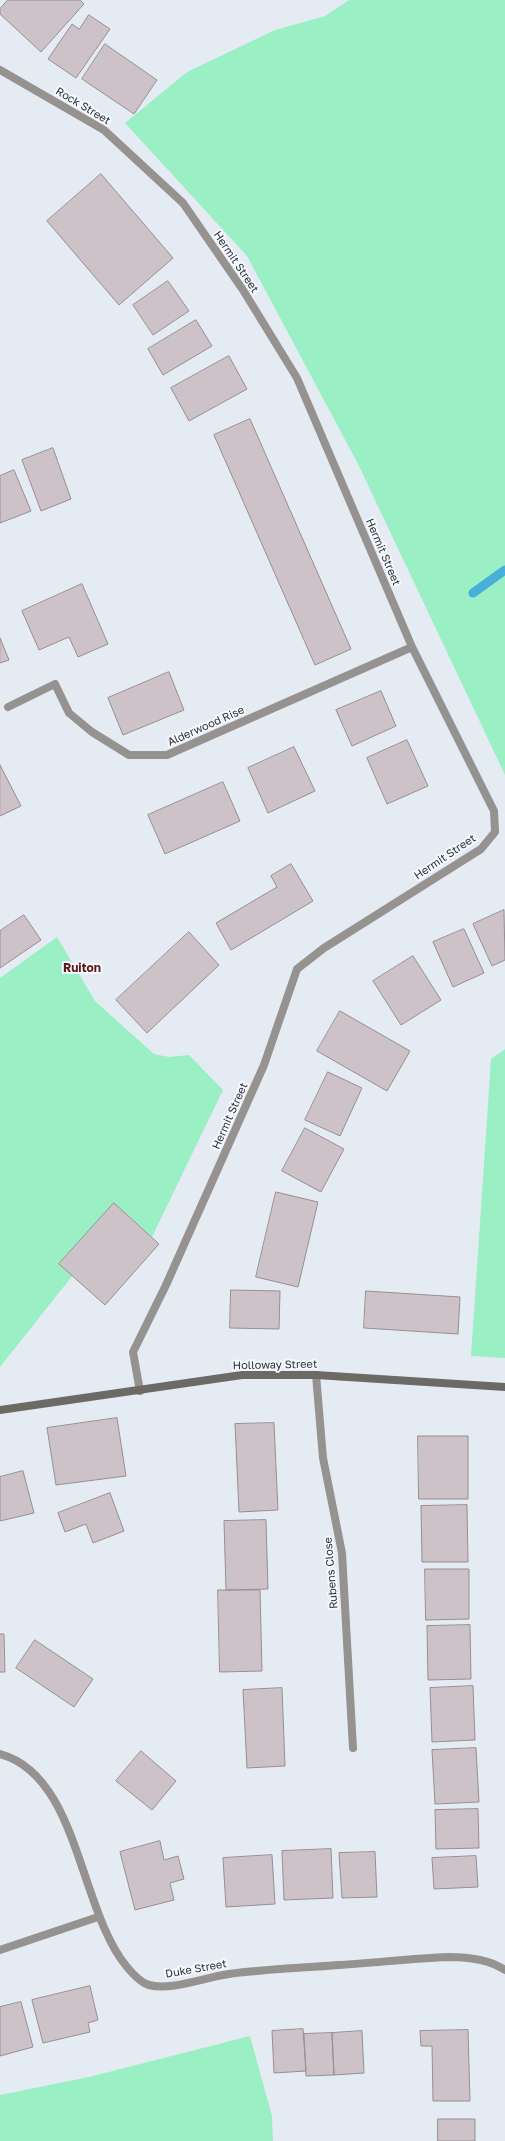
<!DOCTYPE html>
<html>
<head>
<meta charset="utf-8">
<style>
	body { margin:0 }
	canvas { display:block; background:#e5ebf3 }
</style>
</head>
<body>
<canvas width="505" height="2141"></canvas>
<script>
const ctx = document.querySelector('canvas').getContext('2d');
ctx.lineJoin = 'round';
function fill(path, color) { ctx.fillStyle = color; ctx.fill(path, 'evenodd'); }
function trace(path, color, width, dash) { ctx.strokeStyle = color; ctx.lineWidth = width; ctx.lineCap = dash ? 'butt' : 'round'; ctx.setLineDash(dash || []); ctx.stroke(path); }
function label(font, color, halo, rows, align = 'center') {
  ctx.font = font + ' "Golos Text",sans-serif'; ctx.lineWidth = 4; ctx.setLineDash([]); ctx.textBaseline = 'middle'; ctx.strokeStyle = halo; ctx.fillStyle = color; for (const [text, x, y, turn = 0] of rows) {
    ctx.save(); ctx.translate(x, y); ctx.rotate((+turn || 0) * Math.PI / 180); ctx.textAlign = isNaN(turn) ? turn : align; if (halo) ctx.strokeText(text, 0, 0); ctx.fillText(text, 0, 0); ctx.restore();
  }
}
fill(new Path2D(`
	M 349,0 L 505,0 L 505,775 L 358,464 L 247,256 L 125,123 L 187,72 L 275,30 L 325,16 Z
	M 57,937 L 95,1001 L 154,1054 L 169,1057 L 189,1055 L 223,1090 L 152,1237 L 114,1203 L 59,1264 L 73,1275 L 0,1367 L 0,978 Z
	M 505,1049 L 505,1358 L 471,1356 L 491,1059 Z
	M 250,2036 L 272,2116 L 273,2141 L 0,2141 L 0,2095 L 89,2077 Z`), '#9af0c4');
trace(new Path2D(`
	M 473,593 L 505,570`), '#46b0d9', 9);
const building = new Path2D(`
	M 8,0 L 80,0 L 84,4 L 41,52 L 0,14 L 0,9 Z
	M 89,15 L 110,29 L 76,78 L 48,59 L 72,24 L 79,29 Z
	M 105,44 L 157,80 L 134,114 L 82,79 Z
	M 101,174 L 173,258 L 119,305 L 47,221 Z
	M 168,281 L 189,311 L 153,335 L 133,305 Z
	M 196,320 L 212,346 L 163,375 L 148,349 Z
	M 229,356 L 247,389 L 189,421 L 171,388 Z
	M 250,419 L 351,649 L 315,665 L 214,435 Z
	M 53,448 L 71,499 L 41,511 L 22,460 Z
	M 14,470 L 31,511 L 0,523 L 0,476 Z
	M 82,584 L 108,644 L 78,657 L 69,637 L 39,650 L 22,611 Z
	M 0,638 L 9,660 L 0,663 Z
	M 169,672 L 184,710 L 123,735 L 108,698 Z
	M 381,691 L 396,726 L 352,746 L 336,710 Z
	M 407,740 L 428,786 L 387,804 L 367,758 Z
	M 294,747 L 315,791 L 268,813 L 248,768 Z
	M 0,765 L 21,806 L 0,816 Z
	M 223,782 L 240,821 L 165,854 L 148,815 Z
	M 291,864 L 313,901 L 231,950 L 216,923 L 277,887 L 271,876 Z
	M 504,910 L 505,960 L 492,966 L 473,924 Z
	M 24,915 L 41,940 L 0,968 L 0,931 Z
	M 464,929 L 484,973 L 453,987 L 433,942 Z
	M 189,932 L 219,965 L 147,1033 L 116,1000 Z
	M 413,956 L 441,1000 L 401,1025 L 373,981 Z
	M 340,1011 L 410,1051 L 387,1091 L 317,1051 Z
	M 328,1072 L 362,1088 L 340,1136 L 305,1120 Z
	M 305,1128 L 344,1149 L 321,1192 L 282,1171 Z
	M 276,1192 L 318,1202 L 298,1287 L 256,1277 Z
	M 114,1203 L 159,1244 L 105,1305 L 59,1264 Z
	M 231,1290 L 280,1291 L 279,1329 L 230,1328 Z
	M 366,1291 L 460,1297 L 458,1334 L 364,1328 Z
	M 117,1418 L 126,1476 L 56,1485 L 47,1428 Z
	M 274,1423 L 278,1510 L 239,1512 L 235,1424 Z
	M 418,1436 L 468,1436 L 468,1499 L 419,1499 Z
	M 23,1471 L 34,1513 L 0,1521 L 0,1477 Z
	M 110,1493 L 124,1531 L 93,1543 L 86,1524 L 65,1532 L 58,1513 Z
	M 467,1505 L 468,1562 L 422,1562 L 421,1506 Z
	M 266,1520 L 268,1589 L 226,1590 L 224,1521 Z
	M 425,1569 L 469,1569 L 469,1619 L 426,1620 Z
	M 218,1590 L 260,1590 L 262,1671 L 220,1672 Z
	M 470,1625 L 471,1679 L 428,1680 L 427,1626 Z
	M 0,1634 L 4,1634 L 5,1672 L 0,1672 Z
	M 35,1640 L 93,1679 L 74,1707 L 16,1668 Z
	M 473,1686 L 475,1740 L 432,1742 L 430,1688 Z
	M 282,1688 L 285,1766 L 247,1768 L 243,1690 Z
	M 476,1748 L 479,1802 L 435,1804 L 432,1750 Z
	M 141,1751 L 176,1781 L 152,1810 L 116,1781 Z
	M 478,1809 L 479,1848 L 436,1849 L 435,1810 Z
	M 160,1841 L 164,1860 L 178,1856 L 184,1879 L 170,1883 L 174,1900 L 135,1910 L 120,1852 Z
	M 331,1849 L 333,1898 L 284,1900 L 282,1851 Z
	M 375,1852 L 377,1897 L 342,1898 L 339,1853 Z
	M 272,1855 L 275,1904 L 226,1907 L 223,1858 Z
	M 476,1856 L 478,1887 L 434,1889 L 432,1858 Z
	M 90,1986 L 98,2020 L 88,2023 L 90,2032 L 43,2043 L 32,2000 Z
	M 21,2002 L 33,2047 L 0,2056 L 0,2007 Z
	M 303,2029 L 306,2071 L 274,2073 L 272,2031 Z
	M 468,2030 L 470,2101 L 433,2101 L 432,2046 L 421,2046 L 420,2031 Z
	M 362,2031 L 364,2073 L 334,2075 L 332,2033 Z
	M 332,2033 L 334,2075 L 306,2076 L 304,2034 Z
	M 438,2119 L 475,2119 L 475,2141 L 438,2141 Z`);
fill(building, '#ccc2c8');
trace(building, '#978e93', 1);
trace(new Path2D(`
	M 0,70 L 104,130 L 183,203 L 243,290 L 297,378 L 412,647 L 494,811 L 495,832 L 481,849 L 324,948 L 297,969 L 264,1065 L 166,1285 L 133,1352 L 140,1391
	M 8,707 L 55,684 L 69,713 L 92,732 L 129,755 L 167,755 L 412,647
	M 316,1375 L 323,1458 L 342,1553 L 353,1748
	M 0,1754 C 79,1775 79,1910 127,1967 C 132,1973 141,1983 149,1985 C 171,1991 206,1977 229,1974 C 265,1969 302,1968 339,1965 C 375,1963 413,1958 449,1957 C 467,1957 490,1960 505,1970
	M 0,1950 L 98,1917`), '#95928f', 8);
trace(new Path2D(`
	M 0,1410 L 242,1375 L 316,1375 L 505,1387`), '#6d6964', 8);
label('11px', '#2f3134', '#f4f8ff', [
	["Rock Street",83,106,31],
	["Hermit Street",236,262,56],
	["Hermit Street",383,552,67],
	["Alderwood Rise",206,726,-24],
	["Hermit Street",445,857,-34],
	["Hermit Street",230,1116,-66],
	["Holloway Street",275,1365,-1],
	["Rubens Close",331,1573,-95],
	["Duke Street",196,1969,-10]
]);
label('bold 12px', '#5e1a1b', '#f4f8ff', [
	["Ruiton",82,968]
]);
</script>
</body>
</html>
